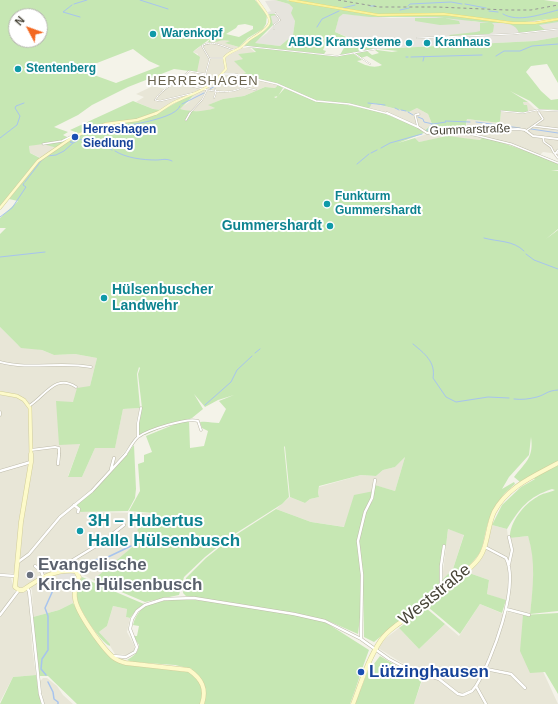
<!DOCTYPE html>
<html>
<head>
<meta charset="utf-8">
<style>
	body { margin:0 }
	#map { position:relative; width:558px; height:704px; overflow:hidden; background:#f4f3e9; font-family:Helvetica,sans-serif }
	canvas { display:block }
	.north { position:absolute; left:8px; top:8px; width:40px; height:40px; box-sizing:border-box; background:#fff; border:1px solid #b5b4af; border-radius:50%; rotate:311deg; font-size:11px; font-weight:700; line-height:16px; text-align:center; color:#474437 }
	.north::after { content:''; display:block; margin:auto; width:14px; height:18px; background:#f36821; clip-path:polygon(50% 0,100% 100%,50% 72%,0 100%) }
</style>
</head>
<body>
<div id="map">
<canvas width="558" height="704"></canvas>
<div class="north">N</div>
</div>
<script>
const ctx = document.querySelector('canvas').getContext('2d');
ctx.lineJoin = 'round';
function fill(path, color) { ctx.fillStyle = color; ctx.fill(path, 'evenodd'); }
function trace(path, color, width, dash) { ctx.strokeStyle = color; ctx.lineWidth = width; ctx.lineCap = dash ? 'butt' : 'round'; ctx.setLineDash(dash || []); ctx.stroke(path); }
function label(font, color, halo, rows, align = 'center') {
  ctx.font = font + ' Helvetica,sans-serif'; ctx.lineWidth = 4; ctx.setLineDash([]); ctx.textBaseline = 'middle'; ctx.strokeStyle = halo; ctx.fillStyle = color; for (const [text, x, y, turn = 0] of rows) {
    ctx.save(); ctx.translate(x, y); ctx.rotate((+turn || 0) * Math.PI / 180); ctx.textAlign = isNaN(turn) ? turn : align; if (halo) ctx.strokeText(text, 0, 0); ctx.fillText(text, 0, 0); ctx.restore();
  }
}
fill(new Path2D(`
	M 223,39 L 231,41 L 226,43 L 242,48 L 250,48 L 256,53 L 238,54 L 244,59 L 235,61 L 246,73 L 237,75 L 278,85 L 275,88 L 265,87 L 244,96 L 223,99 L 209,105 L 216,108 L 206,111 L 189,111 L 179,109 L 189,102 L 195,94 L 178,100 L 161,110 L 153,109 L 136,102 L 144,97 L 136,94 L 153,86 L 165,89 L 183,78 L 197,81 L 200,79 L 193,77 L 198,54 L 193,52 L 205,43 Z
	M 523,102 L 528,102 L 536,110 L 558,111 L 558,156 L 557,154 L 551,153 L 543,152 L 540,155 L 483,136 L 480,140 L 447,137 L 419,142 L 415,138 L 427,134 L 466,131 L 467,119 L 500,123 L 501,112 L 527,113 Z
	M 371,103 L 409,112 L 417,108 L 428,114 L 432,124 L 424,131 L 420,127 L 389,113 L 369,109 Z
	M 37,144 L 45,144 L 57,148 L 41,158 L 30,153 L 29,146 Z
	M 0,327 L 18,345 L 42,350 L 54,355 L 75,354 L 97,358 L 90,386 L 73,402 L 56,402 L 80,444 L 68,476 L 82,477 L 95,448 L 115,447 L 123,409 L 140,408 L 136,423 L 136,436 L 133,442 L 91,491 L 72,505 L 78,510 L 77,512 L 154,513 L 137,530 L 143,538 L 135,545 L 93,580 L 81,574 L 76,578 L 73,582 L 73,603 L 59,610 L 33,617 L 32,590 L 29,586 L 21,588 L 17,586 L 17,574 L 0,573 Z
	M 405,457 L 395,491 L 374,485 L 374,491 L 345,527 L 311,522 L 276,509 L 290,497 L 305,503 L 310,499 L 319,497 L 318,493 L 319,487 L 361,475 L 376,476 L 383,470 L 395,467 Z
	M 492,525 L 507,529 L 508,538 L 528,536 L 532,548 L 533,561 L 533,588 L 530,614 L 514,611 L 508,607 L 509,602 L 487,594 L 489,580 L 469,573 L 483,556 Z
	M 448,529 L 464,534 L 453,569 L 442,580 Z
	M 0,576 L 11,578 L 15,592 L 27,591 L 29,593 L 32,647 L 36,675 L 13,677 L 0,702 Z
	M 480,604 L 506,615 L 508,612 L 523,615 L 523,628 L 558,704 L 414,704 L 425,672 L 405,665 L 378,648 L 386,638 L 399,628 L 419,649 L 445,624 L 459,636 Z
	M 113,606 L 127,609 L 126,617 L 130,618 L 127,632 L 134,645 L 135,649 L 133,653 L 126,655 L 115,654 L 110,646 L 110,644 L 99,632 L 107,626 Z
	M 43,678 L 47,678 L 57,686 L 63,695 L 73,704 L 44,704 L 40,681 Z`), '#e8e6d7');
fill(new Path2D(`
	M 275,0 L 289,4 L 293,8 L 295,21 L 293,35 L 280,46 L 254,43 L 267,33 L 273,26 L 271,16 L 279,14 L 268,11 L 271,11 L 265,1 Z
	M 343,14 L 391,18 L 435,17 L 458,18 L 476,22 L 540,21 L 558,18 L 558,37 L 535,41 L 378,49 L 335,32 L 339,16 Z`), '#e6e4dd');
fill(new Path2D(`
	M 0,0 L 255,0 L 267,15 L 266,24 L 263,29 L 248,38 L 239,47 L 225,43 L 230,41 C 220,38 216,44 208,42 L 211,38 L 195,50 L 193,52 L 200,57 L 197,72 L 174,69 L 128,87 L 92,105 L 78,115 L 54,127 L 68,132 L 63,135 L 69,138 L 72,137 L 57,148 L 43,144 L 29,146 L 30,153 L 42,159 L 79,134 L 108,123 L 128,122 L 156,114 L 179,101 L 195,94 L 180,109 C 192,112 203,112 215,108 L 208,105 L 223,99 L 244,96 L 265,87 L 275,88 L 278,85 L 283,88 L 278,96 L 274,97 L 276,98 L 284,89 L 286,89 L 317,101 L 343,104 L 381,112 L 419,128 L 424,133 L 398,143 L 415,138 L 419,142 L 447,136 L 480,140 L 483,136 L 546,158 L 558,164 L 558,170 L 551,171 L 558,171 L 558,229 L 546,239 L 558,230 L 558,611 L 530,614 C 533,588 536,561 528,536 L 510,538 C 509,523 524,504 537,497 C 542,493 549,493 555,490 L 552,489 C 528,497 520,508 507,529 L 492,525 L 502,505 L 521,487 L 535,479 L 531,476 L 520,482 L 514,477 C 526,462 534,457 531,437 L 529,455 L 509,477 L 502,489 L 514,482 L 515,484 C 499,497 491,510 486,530 C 484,538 483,547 479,554 C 470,567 455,577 443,588 L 442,580 L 453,569 L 464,535 L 448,529 L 446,546 L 444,545 L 440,568 L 440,591 L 423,606 L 392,627 L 374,642 L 364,637 L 363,587 L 358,541 L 365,512 L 373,500 L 375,485 L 395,491 L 405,457 L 395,467 L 383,470 L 376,476 L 361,475 L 319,486 L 318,493 L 319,497 L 310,499 L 305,503 L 290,497 L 285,447 L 284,446 L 289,497 L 282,504 L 230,537 L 205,557 L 184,577 L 179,595 L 145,602 L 93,580 L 143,538 L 137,530 L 153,513 L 129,511 L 140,491 L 138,464 L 144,462 L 144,455 L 152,452 L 146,436 L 173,425 L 172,423 L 145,435 L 139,435 L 139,422 L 142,408 L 138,374 L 140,368 L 139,367 L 137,374 L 140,408 L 123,409 L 115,448 L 95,448 L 82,477 L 68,477 L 80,444 L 59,445 L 56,401 L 73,402 L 77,388 L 90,386 L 97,358 L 75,354 L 54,355 L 42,350 L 21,348 L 0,327 L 0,234 L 6,228 L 0,228 L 0,218 L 18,201 L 9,199 L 33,169 L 0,207 ZM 16,16 L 40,16 L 40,40 L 16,40 ZM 245,24 L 253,26 L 253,29 L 239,37 L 226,34 L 236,28 L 238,25 ZM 133,49 L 149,61 L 160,66 L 116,83 L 83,71 L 97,63 ZM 194,394 L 205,407 L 218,400 L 234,395 L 219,401 L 226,409 L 219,423 C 213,423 207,421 200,422 L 202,428 L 208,431 L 204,446 L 190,448 L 189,420 L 187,420 L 192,418 L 203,409 Z
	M 275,0 L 286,0 L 313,5 L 293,0 L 544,0 L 558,2 L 558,18 L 525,22 L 503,23 L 518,24 L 558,20 L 558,22 L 539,25 L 545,30 L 519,33 C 516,22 501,23 492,23 L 494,25 L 493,32 L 489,34 L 450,36 L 449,35 L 476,32 L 480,31 L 480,23 L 489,23 L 435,17 L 370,17 L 343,14 L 339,17 L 335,32 L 374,49 L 340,55 L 345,46 L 337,43 L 326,43 L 323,50 L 326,51 L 324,54 L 276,49 L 331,56 L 354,54 L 362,60 L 357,61 C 364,65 374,69 382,65 L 367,56 L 361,58 L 355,53 L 367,51 L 372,55 L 379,53 L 375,50 L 377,50 L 392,52 L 398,51 L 378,49 L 535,41 L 558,37 L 558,83 L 547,64 L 531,66 L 526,72 L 541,91 L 551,100 L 558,99 L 558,110 L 539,109 L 530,101 L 510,91 L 528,102 L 523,102 L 524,105 L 527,105 L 528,111 L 524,113 L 501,111 L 500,123 L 467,119 L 465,130 L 429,132 L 424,131 L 432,124 L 428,114 L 417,108 L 409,112 L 372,103 L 369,109 L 349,104 L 316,100 L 300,95 L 278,84 L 238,75 L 246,73 L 234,61 L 243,59 L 238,54 L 256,52 L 252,48 L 269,49 L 244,46 C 247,44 249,41 251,39 C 261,31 274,31 269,14 L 274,13 L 277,15 L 271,16 L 273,25 L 255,43 L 280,46 L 293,35 L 295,21 L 291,13 L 293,8 L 289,4 Z
	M 415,18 L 444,18 L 459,21 L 460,24 L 440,25 L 415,21 Z
	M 133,101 L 153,109 L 161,110 L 147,117 L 128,121 L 111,122 L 78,133 L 70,130 Z
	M 134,445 L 136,489 L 135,498 L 128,511 L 78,512 L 79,509 L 75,505 C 97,488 117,467 134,445 Z
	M 374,491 L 364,512 L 357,541 L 361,574 L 361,609 L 358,634 L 326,620 L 294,613 L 186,596 L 183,593 L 186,578 L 206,558 L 231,538 L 276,509 L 311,522 L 344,527 L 354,495 Z
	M 469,573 L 489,580 L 487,594 L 506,600 L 502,613 L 480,604 L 460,634 L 428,607 Z
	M 82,577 L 89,580 L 81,591 L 90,581 L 144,604 L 137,609 L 130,618 L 126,617 L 127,609 L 113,606 L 107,626 L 99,632 L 110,644 L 110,646 C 100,642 78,608 76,597 C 75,590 78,583 82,577 Z
	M 181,599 L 209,601 L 294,614 L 325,622 L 369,650 C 362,668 357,686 350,704 L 77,704 L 48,676 L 39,676 L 33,617 L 59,610 L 73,603 L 93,637 L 121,664 L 188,672 L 192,669 L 175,665 L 133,662 L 127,660 C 134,656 138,653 139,645 L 133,636 L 137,636 L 139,626 L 133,625 C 140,600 159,602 181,599 Z
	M 426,608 L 445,624 L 419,649 L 399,628 Z
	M 558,613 L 558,694 L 545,672 L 530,673 L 520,651 L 523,615 Z
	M 380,656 L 403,670 L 423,676 L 414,704 L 355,704 L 367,673 Z
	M 36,675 L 41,704 L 0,704 L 13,677 Z`), '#c6e7b3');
fill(new Path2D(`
	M 67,572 L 72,573 L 75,576 L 71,584 L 68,585 L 60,582 L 57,577 L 60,573 Z`), '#e5e4e0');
trace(new Path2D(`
	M 140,0 L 168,9
	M 74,4 L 87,0
	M 465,4 L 486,8
	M 72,5 L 63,12 L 80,17
	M 370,6 L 375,6
	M 408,6 L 410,4 L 451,2 L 462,4
	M 343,8 L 355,5
	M 400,10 L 409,8
	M 489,11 L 498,12
	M 503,14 C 518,23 542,14 558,10
	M 317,27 L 322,19 L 339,11
	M 496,56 L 504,51 L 520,51 L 532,46 L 558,44
	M 406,57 L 408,57
	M 411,57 L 482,55
	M 423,61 L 424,57
	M 210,89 L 215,86
	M 368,103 L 385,105
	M 182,104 L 204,93
	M 395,108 L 399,110
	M 401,110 L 406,111
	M 408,112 L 413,115
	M 418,117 L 423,119 L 424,122 L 433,124 L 446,122 L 445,121 L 470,122
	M 476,122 L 520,128
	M 531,129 L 558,133
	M 88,132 C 105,128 175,122 180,106
	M 426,132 L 432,124
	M 0,138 L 17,125 L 20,116 L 15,108 L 16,106 L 24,103
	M 80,139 L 84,141 L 84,143 L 100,143 L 112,150
	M 73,143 L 77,141
	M 381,148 L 390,143 L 422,134
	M 115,151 C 126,158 143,160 156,160 C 162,160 166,158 172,161
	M 371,153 L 377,150
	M 357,164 L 369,154
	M 25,182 L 41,161 L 47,156 L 56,155 L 64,151 L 73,143 L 70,142 L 82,135
	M 0,217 L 12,208 L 26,187 L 23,185 L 24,183
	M 484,238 C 498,242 513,240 524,251
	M 526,254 L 534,260 L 558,269
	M 0,257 L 45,252
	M 413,344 C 424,353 436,362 433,378 L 446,397 L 456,402 L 488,397 L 509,398
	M 255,353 L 260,349
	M 514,399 C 522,400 529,399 537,397 C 547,394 546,391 558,390
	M 205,405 L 231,382 L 237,370 L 252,356`), '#a7c4ee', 1);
trace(new Path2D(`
	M 77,567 L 90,561 L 108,557 L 131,546
	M 46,675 L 41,669 L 42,659 L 48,650 L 48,616 L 45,608 L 54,588
	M 48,682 L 53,692 L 54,699 L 58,702 L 58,704`), '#a7c4ee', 1.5);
const minorFar3 = new Path2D(`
	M 267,13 L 275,13 L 280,20 L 274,25 L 274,29
	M 417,38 L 513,34 L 558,29
	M 243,46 L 337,56 L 376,49
	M 354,53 L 370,64
	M 209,58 L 202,46 C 211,39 224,47 234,50
	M 177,82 C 195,87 227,98 243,87 L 256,90
	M 190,85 L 205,76 L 210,58 L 224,58
	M 194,93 L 160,101 L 155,100 C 162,88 178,82 189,71 L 206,74
	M 214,98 L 216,92 L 215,89
	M 537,110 L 540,114
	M 501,111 L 523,113 L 537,110 L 558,111
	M 189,114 L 202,100 L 207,90
	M 417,114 L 419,114`);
const minorFar2 = new Path2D(`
	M 186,120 L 190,113
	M 534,126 L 558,129
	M 418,127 L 415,115 L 419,114
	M 526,131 L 543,119 L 539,113
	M 462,132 L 511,144 L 558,163
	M 543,137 L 544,142 L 551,147 L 554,153 L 558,153
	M 43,144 L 62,141 L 74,135
	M 558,150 L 555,154 L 558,158`);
const minorFar1 = new Path2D(`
	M 0,362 C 30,370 61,361 91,367
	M 29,406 C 45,396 56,373 76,387
	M 0,412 L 0,415
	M 138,437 L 138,423 L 141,408
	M 31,450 L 55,447 L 59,448 L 59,455
	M 125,455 C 129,450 133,441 138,437 C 147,430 188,417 198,421 L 201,430`);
const minor = new Path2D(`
	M 58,464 L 59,454
	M 111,469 L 114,458
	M 0,471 L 31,462
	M 74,505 L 79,509 L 78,512
	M 509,537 L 512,550 L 509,564
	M 485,547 L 506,558 C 520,586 492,660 476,686 L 486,704
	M 18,562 L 29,554 L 60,517 L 92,491 L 126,454
	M 35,566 L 41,571 L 43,576
	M 57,572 L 58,569 L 101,543 L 124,525
	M 0,575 L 15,576
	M 27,588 L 29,591 L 40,694 L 43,704
	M 443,590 L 441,588 L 441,566 L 444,546
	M 506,609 L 529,615
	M 0,615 L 19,590
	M 361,639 L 362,575 L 358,541 L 365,512 L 372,498 L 375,480
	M 113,656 L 126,657 L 135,652 L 137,647 L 130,629 L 132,619 L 137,611 L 145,605 L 164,599 L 194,598 L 294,614 L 325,621 L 361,639 L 389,659 L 404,667 L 439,679 L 458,694 L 463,695 L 472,691 L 476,686
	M 486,669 L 511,674 L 525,688`);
const tertiaryFar1 = new Path2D(`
	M 223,74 L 234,74 L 277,84 L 316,101 L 349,104 L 389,114`);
const tertiary = new Path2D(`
	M 387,113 L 418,127 L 427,133 L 518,129 L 525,130 L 533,136 L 558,139`);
const secondaryFar3 = new Path2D(`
	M 155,114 C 163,110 170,103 179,100 C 202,90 209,89 226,69 L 224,58 C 227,53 234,51 240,48 C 244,45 247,41 252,38 C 277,23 272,21 257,0`);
const secondaryFar2 = new Path2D(`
	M 0,208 L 38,161 L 73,137 L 106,124 L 137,120 L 157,113`);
const secondaryFar1 = new Path2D(`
	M 0,393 L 17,396 L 24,400 L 30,408 L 31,455`);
const secondary = new Path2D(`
	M 31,454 L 31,462 L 21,522 L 15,587 L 19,590 L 23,590 C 40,578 55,569 76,571 L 79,577 C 76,584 74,591 75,598 C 76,612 104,650 114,658 C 118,661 122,662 126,663 L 189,670 C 202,679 207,689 202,704
	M 353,704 C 361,683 368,659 381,640 C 391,626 410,617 424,607 C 440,596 461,577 475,563 C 489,549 486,529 494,512 C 507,487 534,476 558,463`);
const primary = new Path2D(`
	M 290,0 L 378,15 L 444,14 L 513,23 L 535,23 L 558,19`);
trace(minorFar3, '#bfbcac', 1.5);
trace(minorFar2, '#bfbcac', 2.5);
trace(minorFar1, '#bfbcac', 3);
trace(minor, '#bfbcac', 3.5);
trace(tertiaryFar1, '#bfbcac', 2);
trace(tertiary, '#bfbcac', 3);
trace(secondaryFar3, '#d2ce9a', 2.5);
trace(secondaryFar2, '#d2ce9a', 3.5);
trace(secondaryFar1, '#d2ce9a', 4);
trace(secondary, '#d2ce9a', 5);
trace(primary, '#e0d36b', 2.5);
trace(minorFar3, '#fff', 1);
trace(minorFar2, '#fff', 1.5);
trace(minorFar1, '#fff', 2);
trace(minor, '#fff', 2.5);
trace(tertiaryFar1, '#fff', 1.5);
trace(tertiary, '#fff', 2);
trace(secondaryFar3, '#fdfaca', 2);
trace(secondaryFar2, '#fdfaca', 2.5);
trace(secondaryFar1, '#fdfaca', 3);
trace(secondary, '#fdfaca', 4);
trace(primary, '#fbf29b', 2);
trace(new Path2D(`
	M 338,0 L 379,7 L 437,7 L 507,10 L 531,10 L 558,5`), '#979797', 1, [3, 3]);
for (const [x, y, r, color] of [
	[153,34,4,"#0f9aa8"],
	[409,43,4,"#0f9aa8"],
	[427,43,4,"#0f9aa8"],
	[18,69,4,"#0f9aa8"],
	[75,137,4,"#1a4fb4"],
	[327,204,4,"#0f9aa8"],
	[330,226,4,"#0f9aa8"],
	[104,298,4,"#0f9aa8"],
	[80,531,4,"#0f9aa8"],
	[30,575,4,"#6b7280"],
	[361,672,4,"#1a4fb4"]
]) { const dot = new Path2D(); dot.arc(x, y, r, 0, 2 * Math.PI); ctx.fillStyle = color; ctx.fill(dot); trace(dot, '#fff', 1.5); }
label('bold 12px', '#0d838f', '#fff', [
	["Warenkopf",161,34],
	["ABUS Kransysteme",401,43,"right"],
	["Kranhaus",435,43],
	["Stentenberg",26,69],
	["Funkturm",335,197],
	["Gummershardt",335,211]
], 'left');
label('bold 12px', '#164399', '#fff', [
	["Herreshagen",83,130],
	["Siedlung",83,144]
], 'left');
label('12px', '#474437', '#fff', [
	["Gummarstraße",470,130,-2]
]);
ctx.letterSpacing = '1px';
label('13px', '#6a644f', '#fff', [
	["HERRESHAGEN",203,81]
]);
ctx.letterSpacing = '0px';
label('bold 14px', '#0d838f', '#fff', [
	["Gummershardt",322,226],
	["Hülsenbuscher",112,290,"left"],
	["Landwehr",112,306,"left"]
], 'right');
label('bold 17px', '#0d838f', '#fff', [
	["3H – Hubertus",88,521],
	["Halle Hülsenbusch",88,541]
], 'left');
label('bold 17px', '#5b616d', '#fff', [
	["Evangelische",38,565],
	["Kirche Hülsenbusch",38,585]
], 'left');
label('17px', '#474437', '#fff', [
	["Weststraße",435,595,-39]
]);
label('bold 17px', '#164399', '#fff', [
	["Lützinghausen",369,672]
], 'left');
</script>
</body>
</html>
